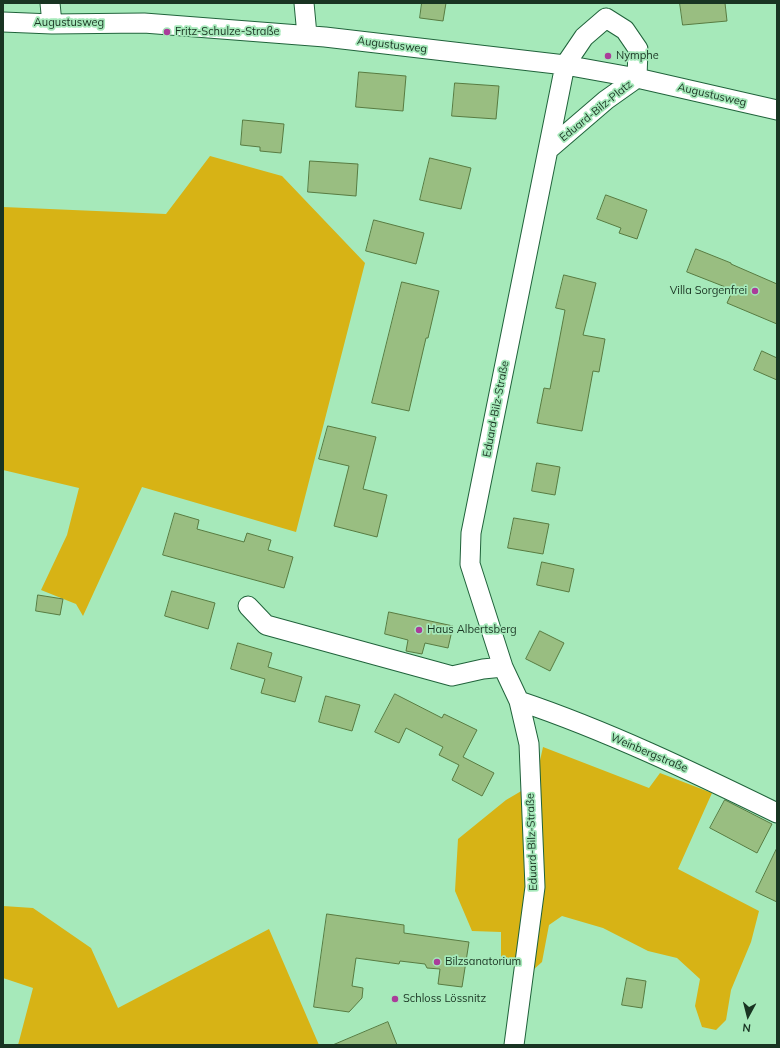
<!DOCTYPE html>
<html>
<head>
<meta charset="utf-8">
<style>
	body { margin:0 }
	#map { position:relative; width:780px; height:1048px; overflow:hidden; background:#a6e9ba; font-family:Mulish,sans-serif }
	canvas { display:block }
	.frame { position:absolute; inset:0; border:4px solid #193422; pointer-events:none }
	.north { position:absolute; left:728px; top:996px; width:40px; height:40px; -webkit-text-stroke:3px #a6e9ba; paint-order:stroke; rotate:187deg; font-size:11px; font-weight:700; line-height:16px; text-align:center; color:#193422 }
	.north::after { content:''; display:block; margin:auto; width:14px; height:18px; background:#193422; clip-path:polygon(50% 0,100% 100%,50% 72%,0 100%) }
</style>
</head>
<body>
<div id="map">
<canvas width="780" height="1048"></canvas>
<div class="frame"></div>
<div class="north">N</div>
</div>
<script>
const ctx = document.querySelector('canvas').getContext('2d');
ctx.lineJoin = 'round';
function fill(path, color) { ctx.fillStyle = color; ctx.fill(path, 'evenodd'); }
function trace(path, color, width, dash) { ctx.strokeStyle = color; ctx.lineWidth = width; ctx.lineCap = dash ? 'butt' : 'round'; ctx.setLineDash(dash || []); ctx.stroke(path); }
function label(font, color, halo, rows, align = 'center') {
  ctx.font = font + ' Mulish,sans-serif'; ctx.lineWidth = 3.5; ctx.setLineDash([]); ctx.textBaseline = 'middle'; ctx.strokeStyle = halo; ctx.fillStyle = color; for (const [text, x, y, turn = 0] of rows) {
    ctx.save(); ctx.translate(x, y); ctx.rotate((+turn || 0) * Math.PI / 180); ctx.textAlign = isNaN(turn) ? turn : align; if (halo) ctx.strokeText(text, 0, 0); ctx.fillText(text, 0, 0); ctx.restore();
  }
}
fill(new Path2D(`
	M 210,156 L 282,176 L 365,263 L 296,532 L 142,487 L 83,616 L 76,604 L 41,590 L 67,535 L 79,488 L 3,470 L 3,207 L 166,214 Z
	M 543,747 L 649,788 L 660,773 L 712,793 L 678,869 L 759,911 L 751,942 L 731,990 L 726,1020 L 716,1030 L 702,1027 L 695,1006 L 700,979 L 677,958 L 648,951 L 603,928 L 562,916 L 549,925 L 542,962 L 533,970 L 511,966 L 501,956 L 501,932 L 472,931 L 455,891 L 458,839 L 506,800 L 535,783 Z
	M 3,906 L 33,908 L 91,948 L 118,1008 L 269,929 L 319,1045 L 18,1045 L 33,988 L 3,978 Z`), '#d7b315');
const building = new Path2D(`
	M 422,3 L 446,3 L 443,21 L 420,18 Z
	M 680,3 L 725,3 L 727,21 L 683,25 Z
	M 359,72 L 406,76 L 403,111 L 356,107 Z
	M 455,83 L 499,86 L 496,119 L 452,116 Z
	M 243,120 L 284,124 L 281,153 L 260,151 L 260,147 L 241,145 Z
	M 430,158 L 471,168 L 461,209 L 420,200 Z
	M 310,161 L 358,164 L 356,196 L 308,192 Z
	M 606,195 L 647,210 L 637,239 L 619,233 L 621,228 L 597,219 Z
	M 374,220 L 424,233 L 416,264 L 366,251 Z
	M 696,249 L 731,263 L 731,264 L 777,284 L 777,324 L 727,303 L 733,290 L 687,272 Z
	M 564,275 L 596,283 L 583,335 L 605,339 L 599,372 L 593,371 L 582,431 L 537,423 L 544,388 L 550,389 L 565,310 L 556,308 Z
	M 402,282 L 439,291 L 428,338 L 426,338 L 409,411 L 372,403 Z
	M 762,351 L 777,358 L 777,380 L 754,370 Z
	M 328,426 L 376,437 L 363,489 L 387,495 L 377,537 L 334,526 L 349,466 L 319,459 Z
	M 537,463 L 560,467 L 555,495 L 532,491 Z
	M 175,513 L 199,520 L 197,529 L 244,542 L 247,533 L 271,540 L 268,550 L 293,557 L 284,588 L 163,555 Z
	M 514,518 L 549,524 L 543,554 L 508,548 Z
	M 542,562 L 574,569 L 569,592 L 537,585 Z
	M 172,591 L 215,603 L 208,629 L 165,616 Z
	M 38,595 L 63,599 L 60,615 L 36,611 Z
	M 389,612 L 453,626 L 448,648 L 425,643 L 422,654 L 406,651 L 408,640 L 385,634 Z
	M 540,631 L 564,643 L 550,671 L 526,659 Z
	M 238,643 L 272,653 L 268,667 L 302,677 L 295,702 L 261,693 L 265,679 L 231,669 Z
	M 395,694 L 442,718 L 444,714 L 477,730 L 463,757 L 494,773 L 482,796 L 452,780 L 459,765 L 439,755 L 443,747 L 406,728 L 399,743 L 375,732 Z
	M 326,696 L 360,705 L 352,731 L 319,722 Z
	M 725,800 L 772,824 L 757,853 L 710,828 Z
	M 777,848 L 777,902 L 756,892 Z
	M 327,914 L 404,925 L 404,933 L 469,942 L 462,987 L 438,984 L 440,969 L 427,968 L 425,964 L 400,961 L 399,964 L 356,958 L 352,986 L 363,988 L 362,998 L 349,1012 L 314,1007 Z
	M 627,978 L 646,981 L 642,1008 L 622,1005 Z
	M 388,1022 L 397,1045 L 333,1045 Z`);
fill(building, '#99be81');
trace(building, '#587b41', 1);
const minor = new Path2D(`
	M 50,3 L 52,24
	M 304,3 L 307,35
	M 606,18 L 625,30 L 638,49 L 637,78
	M 3,22 L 52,24 L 144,23 L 325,37 L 565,65 L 637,78 L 777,110
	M 549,149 L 606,100 L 637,78
	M 248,606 L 266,625 L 452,676 L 483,669 L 503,667
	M 519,701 C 608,731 693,772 777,813
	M 514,1045 L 535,887 L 529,744 L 519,701 L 503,667 L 470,564 L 471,533 L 565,65 L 584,37 L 606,18`);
trace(minor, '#20633b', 21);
trace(minor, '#fff', 19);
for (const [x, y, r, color] of [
	[167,32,4,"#aa3c9a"],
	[608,56,4,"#aa3c9a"],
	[755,291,4,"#aa3c9a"],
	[419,630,4,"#aa3c9a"],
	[437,962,4,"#aa3c9a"],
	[395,999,4,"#aa3c9a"]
]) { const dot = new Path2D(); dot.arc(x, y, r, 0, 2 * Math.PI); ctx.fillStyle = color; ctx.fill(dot); trace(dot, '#a6e9ba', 1.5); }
label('11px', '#193422', '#a6e9ba', [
	["Augustusweg",69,23],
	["Augustusweg",392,45,7],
	["Augustusweg",712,95,13],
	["Eduard-Bilz-Platz",596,111,-39],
	["Eduard-Bilz-Straße",496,409,-79],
	["Weinbergstraße",649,753,23],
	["Eduard-Bilz-Straße",532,842,-92]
]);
label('11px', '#193422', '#a6e9ba', [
	["Fritz-Schulze-Straße",175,32],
	["Nymphe",616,56],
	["Villa Sorgenfrei",747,291,"right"],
	["Haus Albertsberg",427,630],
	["Bilzsanatorium",445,962],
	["Schloss Lössnitz",403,999]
], 'left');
</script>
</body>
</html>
